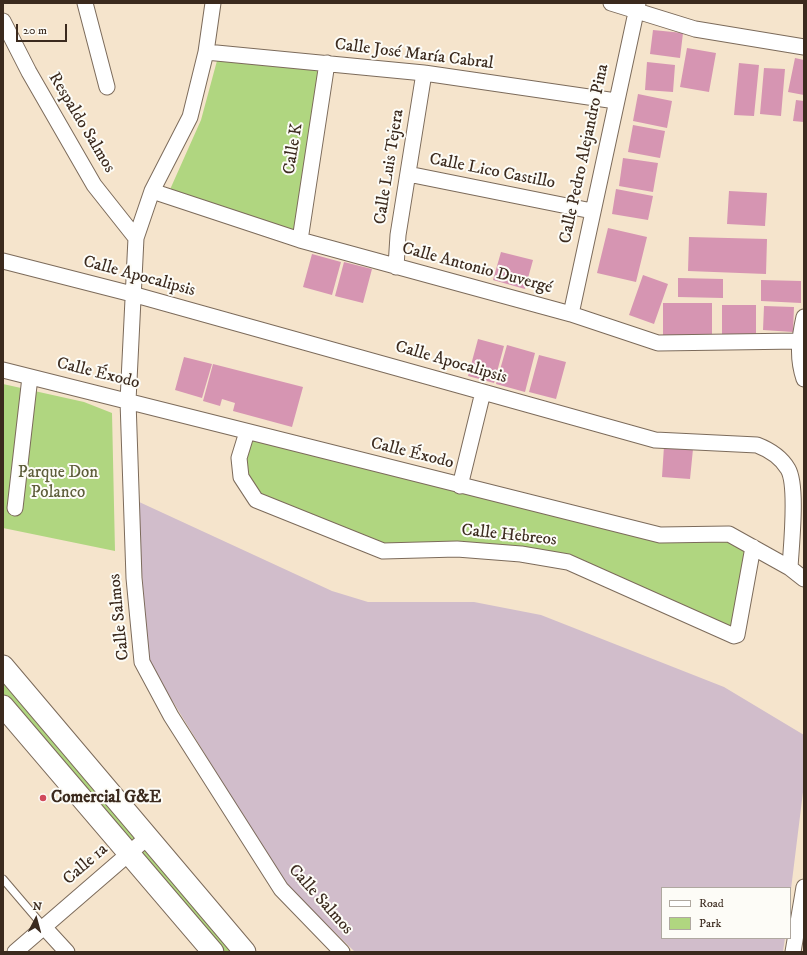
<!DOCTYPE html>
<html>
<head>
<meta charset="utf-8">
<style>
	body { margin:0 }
	#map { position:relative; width:807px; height:955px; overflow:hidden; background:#f5e4cc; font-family:"IM FELL DW Pica",serif }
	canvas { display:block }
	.frame { position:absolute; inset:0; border:4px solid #3b2a1e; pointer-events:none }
	.legend { position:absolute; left:661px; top:887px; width:130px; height:52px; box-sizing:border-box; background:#fdfcf7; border:1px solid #afa8a0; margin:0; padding:5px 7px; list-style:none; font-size:12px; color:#3b2a1e }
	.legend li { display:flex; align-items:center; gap:8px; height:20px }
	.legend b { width:20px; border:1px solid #afa8a0 }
	.north { position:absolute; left:16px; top:899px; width:40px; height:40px; -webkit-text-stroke:3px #fdfcf7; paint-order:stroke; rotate:6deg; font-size:11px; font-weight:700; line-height:16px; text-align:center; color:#3b2a1e }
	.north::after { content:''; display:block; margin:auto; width:14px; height:18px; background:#3b2a1e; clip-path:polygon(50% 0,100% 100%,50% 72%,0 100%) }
	.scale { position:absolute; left:16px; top:24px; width:51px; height:18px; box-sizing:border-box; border:2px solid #3b2a1e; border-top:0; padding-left:5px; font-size:12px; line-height:14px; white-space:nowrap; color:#3b2a1e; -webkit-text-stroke:3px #fdfcf7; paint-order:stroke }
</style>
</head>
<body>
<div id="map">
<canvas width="807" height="955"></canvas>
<div class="frame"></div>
<ul class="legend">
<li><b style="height:5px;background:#fff"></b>Road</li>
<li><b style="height:11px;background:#b0d680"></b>Park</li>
</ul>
<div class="north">N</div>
<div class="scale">20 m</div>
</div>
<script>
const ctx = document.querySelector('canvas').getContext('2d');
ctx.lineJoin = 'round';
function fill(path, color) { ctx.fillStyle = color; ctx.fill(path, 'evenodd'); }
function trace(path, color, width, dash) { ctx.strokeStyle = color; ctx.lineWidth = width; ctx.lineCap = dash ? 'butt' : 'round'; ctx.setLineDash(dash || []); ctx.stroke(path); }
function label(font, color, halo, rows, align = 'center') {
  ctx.font = font + ' "IM FELL DW Pica",serif'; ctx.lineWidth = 4; ctx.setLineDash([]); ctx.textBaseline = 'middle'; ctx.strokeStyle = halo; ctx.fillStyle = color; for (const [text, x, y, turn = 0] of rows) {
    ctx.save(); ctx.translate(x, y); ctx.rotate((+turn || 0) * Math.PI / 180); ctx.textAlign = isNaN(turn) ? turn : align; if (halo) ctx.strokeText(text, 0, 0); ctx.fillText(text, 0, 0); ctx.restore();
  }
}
fill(new Path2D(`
	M 137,501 L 332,591 L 368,602 L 474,602 L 541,615 L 724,687 L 804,735 L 804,784 L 790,897 L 790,888 L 662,888 L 662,938 L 785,938 L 783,952 L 355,952 L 284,883 L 148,661 Z`), '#d1bdcb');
fill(new Path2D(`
	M 218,57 L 323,68 L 296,234 L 168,194 L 201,120 Z
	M 3,384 L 84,402 L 112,413 L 115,551 L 3,528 Z
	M 250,436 L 657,539 L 728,537 L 749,549 L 736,635 L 569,558 L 383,547 L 258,496 L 245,475 L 242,458 Z
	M 3,665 L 248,952 L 217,952 L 3,703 Z`), '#b0d680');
fill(new Path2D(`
	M 653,30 L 683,33 L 680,58 L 650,54 Z
	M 687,48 L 716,53 L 709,92 L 680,87 Z
	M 795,58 L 804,60 L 804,95 L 788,92 Z
	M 647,62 L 675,65 L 673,92 L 645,90 Z
	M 739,63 L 759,65 L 754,116 L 734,115 Z
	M 764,68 L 785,69 L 781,116 L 760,114 Z
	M 638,94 L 672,101 L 667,128 L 633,121 Z
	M 796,100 L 804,101 L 804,122 L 793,121 Z
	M 633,125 L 665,131 L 660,158 L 628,152 Z
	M 623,158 L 658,163 L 653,192 L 619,186 Z
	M 616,189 L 653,196 L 648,220 L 612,214 Z
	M 729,191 L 767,193 L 765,226 L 727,224 Z
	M 608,228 L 647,237 L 636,282 L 597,273 Z
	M 689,237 L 767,239 L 766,274 L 688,271 Z
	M 501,252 L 533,260 L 525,289 L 493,280 Z
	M 312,254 L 341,262 L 332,295 L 303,287 Z
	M 344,262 L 372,269 L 363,303 L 335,296 Z
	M 643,275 L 668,284 L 654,324 L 629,315 Z
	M 678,278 L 723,279 L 723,298 L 678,297 Z
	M 761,280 L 801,281 L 801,303 L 761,301 Z
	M 663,303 L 712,303 L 712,335 L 663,335 Z
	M 722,305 L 756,305 L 756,334 L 722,334 Z
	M 764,306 L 794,307 L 793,332 L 763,330 Z
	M 478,339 L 504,346 L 494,383 L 468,376 Z
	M 507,345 L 535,353 L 525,392 L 496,384 Z
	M 539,355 L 566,362 L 556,399 L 529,392 Z
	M 184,357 L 212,364 L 202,398 L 175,390 Z
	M 213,364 L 303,387 L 292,427 L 233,411 L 235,403 L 222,399 L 220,406 L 203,401 Z
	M 664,446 L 693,449 L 690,479 L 662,477 Z`), '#d695b2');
const service = new Path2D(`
	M 3,879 L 44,927`);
const minor = new Path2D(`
	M 85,3 L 107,87
	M 213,3 L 206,52 L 190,117 L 152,191 L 136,238 L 128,401 L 134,578 L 142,662 L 171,716 L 281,889 L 342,952
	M 611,3 L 695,29 L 804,47
	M 3,21 L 29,72 L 94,185 L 136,238
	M 206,52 L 424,73 L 616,101
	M 408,174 L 592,211
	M 152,191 L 300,240 L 571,314 L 658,343 L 799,341
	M 300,240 L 327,63
	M 3,261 L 132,294 L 655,440 L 757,445 C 770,450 781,457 788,469 C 798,486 791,547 790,568
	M 396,267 L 398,235 L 424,73
	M 571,314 L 638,3
	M 804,317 C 799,339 797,358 804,379
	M 3,370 L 660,535 L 729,534 L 790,568 L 804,579
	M 247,432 L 239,458 L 241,477 L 256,500 L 383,551 L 457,549 L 521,554 L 568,562 L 734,636 L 737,635 L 753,547
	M 460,486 L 483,392
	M 15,508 L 30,377
	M 44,927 L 67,952
	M 15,952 L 148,837
	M 793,952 L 804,887`);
const secondary = new Path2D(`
	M 3,666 L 245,952
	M 3,706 L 213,952`);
trace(service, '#7c6b5b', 9);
trace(minor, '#7c6b5b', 17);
trace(secondary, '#7c6b5b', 23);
trace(service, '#fff', 7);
trace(minor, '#fff', 15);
trace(secondary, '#fff', 21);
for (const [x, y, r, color] of [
	[43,798,4,"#d1495b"]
]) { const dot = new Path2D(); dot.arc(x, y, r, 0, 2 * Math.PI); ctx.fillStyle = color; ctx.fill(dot); trace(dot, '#fdfcf7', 1.5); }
label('17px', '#3b2a1e', '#fdfcf7', [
	["Calle José María Cabral",414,55,7],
	["Respaldo Salmos",81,123,59],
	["Calle K",294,149,-81],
	["Calle Pedro Alejandro Pina",585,154,-78],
	["Calle Luis Tejera",390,167,-81],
	["Calle Lico Castillo",492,172,11],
	["Calle Antonio Duvergé",477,269,15],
	["Calle Apocalipsis",139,277,15],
	["Calle Apocalipsis",451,363,16],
	["Calle Éxodo",98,374,14],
	["Calle Éxodo",412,454,14],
	["Calle Hebreos",509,536,6],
	["Calle Salmos",120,617,-96],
	["Calle 1a",86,865,-41],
	["Calle Salmos",320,900,48]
]);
label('17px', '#5e5e3b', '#fdfcf7', [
	["Parque Don",58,473],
	["Polanco",58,493]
]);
label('bold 17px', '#3b2a1e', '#fdfcf7', [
	["Comercial G&E",51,798]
], 'left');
</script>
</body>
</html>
